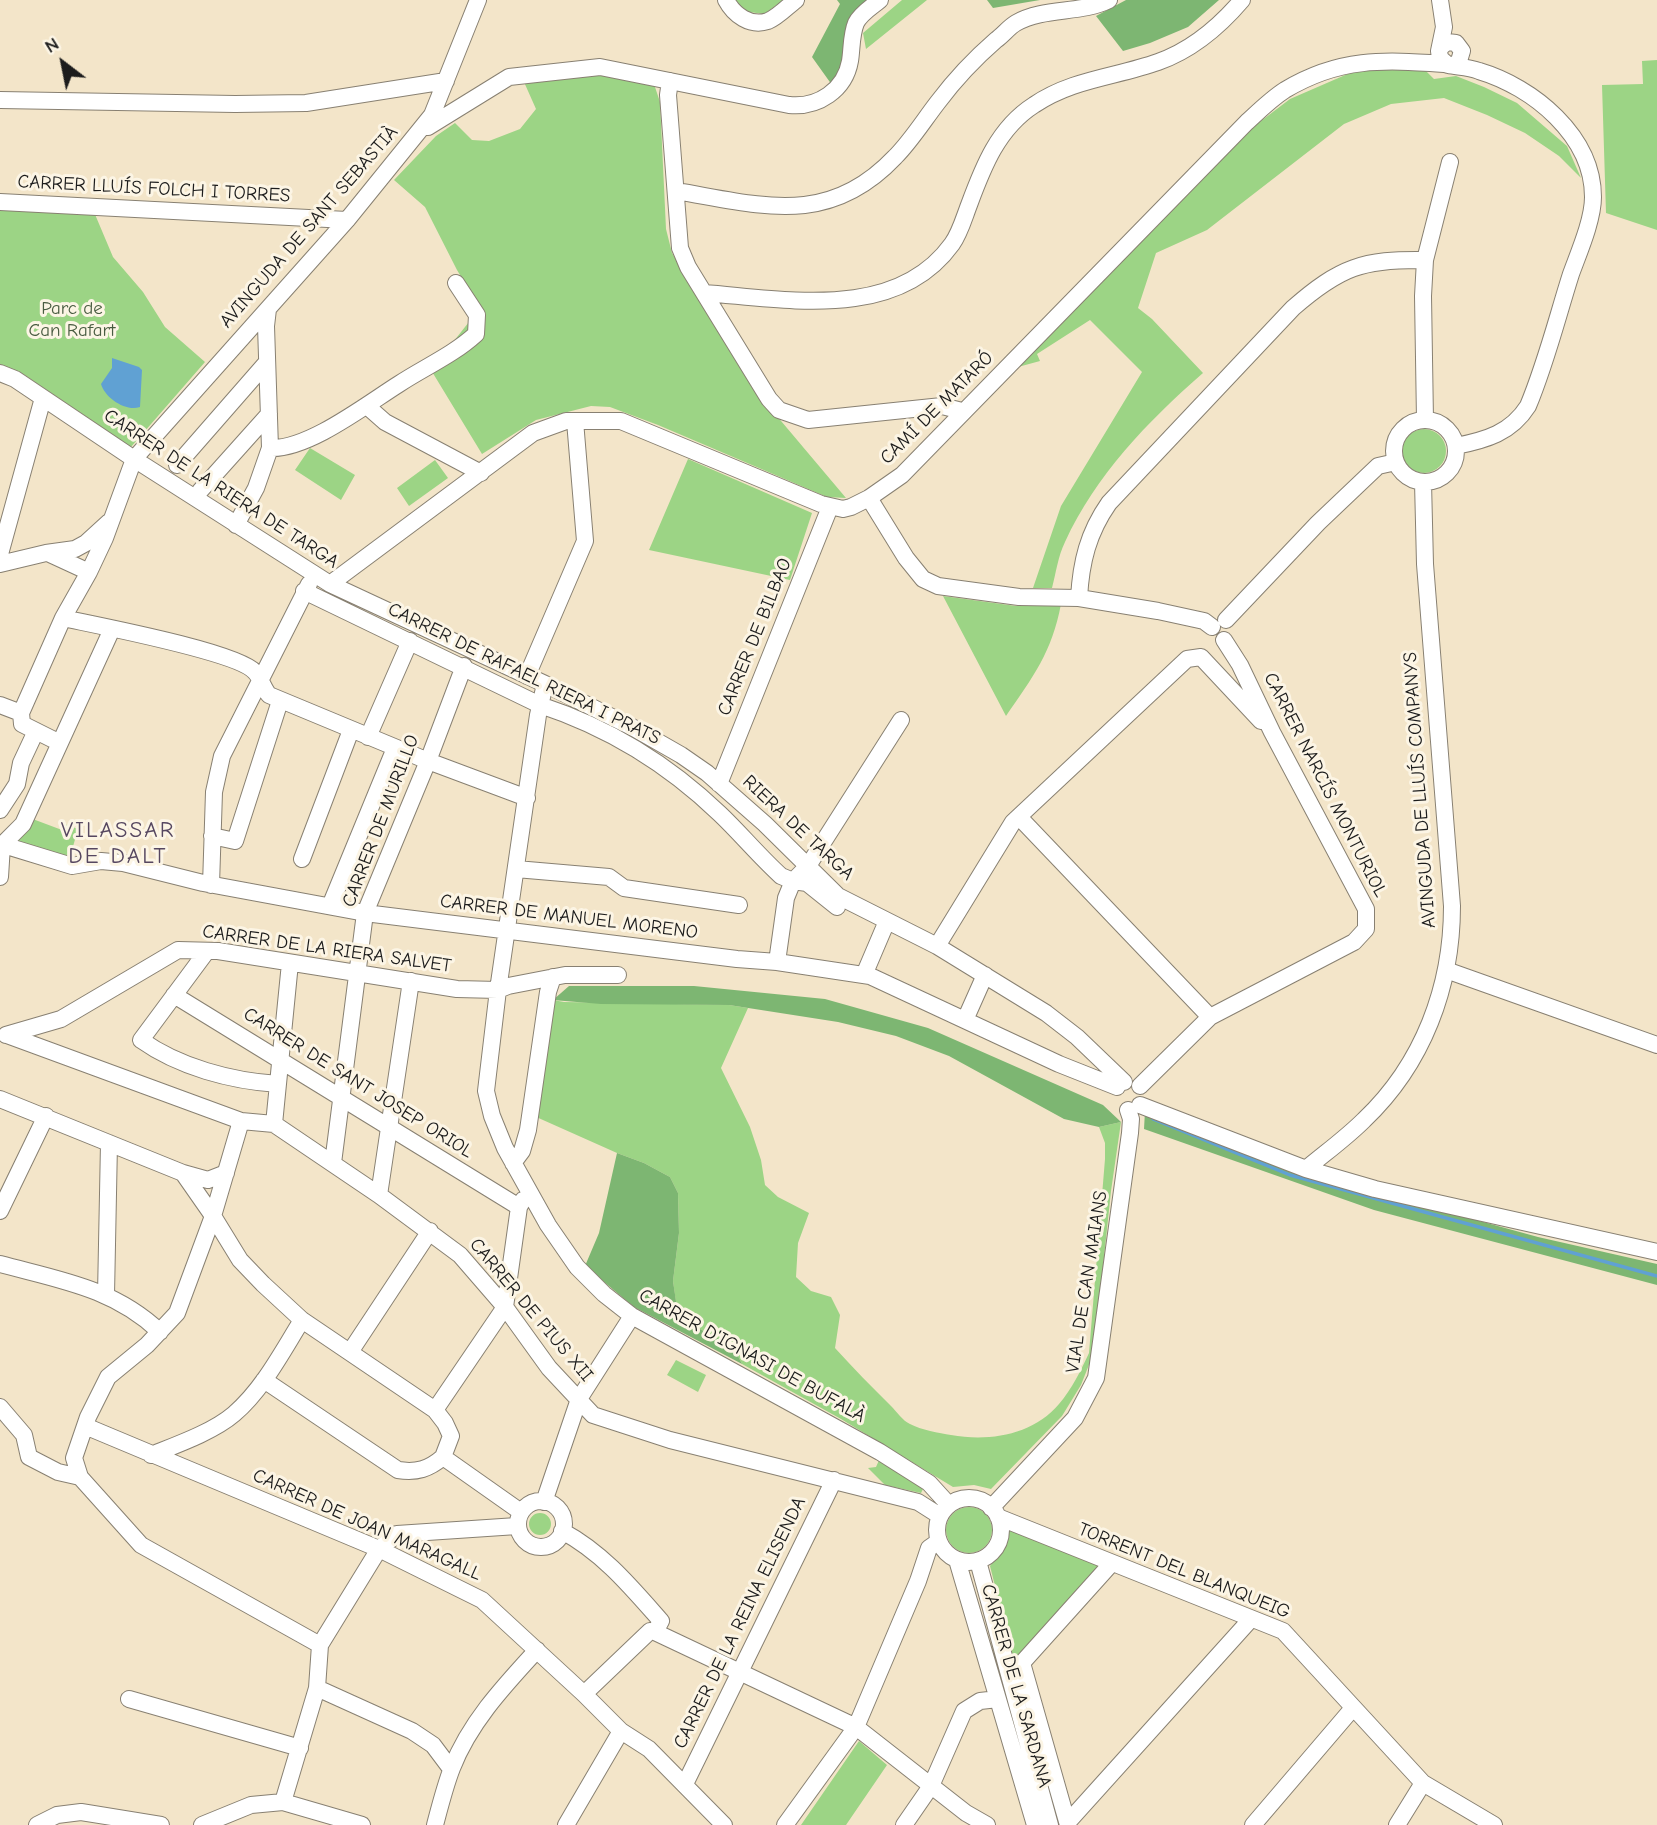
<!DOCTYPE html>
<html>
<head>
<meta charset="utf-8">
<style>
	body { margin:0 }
	#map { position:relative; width:1657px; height:1825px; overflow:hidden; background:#f3e5c9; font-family:"Comic Neue",sans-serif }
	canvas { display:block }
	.north { position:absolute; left:28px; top:28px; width:70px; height:70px; -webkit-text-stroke:5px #fcf5e5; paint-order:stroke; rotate:328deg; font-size:19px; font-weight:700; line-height:28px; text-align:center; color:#1c1c1c }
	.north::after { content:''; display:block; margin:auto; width:24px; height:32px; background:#1c1c1c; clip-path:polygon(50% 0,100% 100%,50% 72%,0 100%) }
</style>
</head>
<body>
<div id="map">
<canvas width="1657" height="1825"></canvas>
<div class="north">N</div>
</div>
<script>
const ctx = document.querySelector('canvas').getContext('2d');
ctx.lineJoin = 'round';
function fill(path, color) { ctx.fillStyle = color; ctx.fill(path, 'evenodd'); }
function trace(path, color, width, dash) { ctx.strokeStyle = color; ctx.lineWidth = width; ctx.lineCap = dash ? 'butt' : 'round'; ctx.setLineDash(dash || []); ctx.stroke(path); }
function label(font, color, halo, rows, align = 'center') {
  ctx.font = font + ' "Comic Neue",sans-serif'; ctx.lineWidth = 6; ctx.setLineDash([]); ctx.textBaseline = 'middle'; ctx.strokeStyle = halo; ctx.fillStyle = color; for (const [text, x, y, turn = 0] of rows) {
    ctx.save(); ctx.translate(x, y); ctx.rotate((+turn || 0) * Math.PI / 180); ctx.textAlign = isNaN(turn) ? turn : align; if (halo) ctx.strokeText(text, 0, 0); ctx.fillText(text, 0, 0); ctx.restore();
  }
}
fill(new Path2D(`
	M 735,0 L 784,0 L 764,14 L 742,11 Z
	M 902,0 L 927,0 L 866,49 L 863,33 Z
	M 1657,60 L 1657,230 L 1606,213 L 1602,85 L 1643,84 L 1642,61 Z
	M 1420,65 L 1434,79 L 1456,76 L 1484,87 L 1517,103 L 1567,146 L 1581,178 L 1559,156 L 1525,133 L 1487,115 L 1444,98 L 1391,104 L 1344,124 L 1207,230 L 1156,253 L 1138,308 L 1152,319 L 1203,373 C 1147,422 1096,475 1065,542 C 1058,556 1056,573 1052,588 L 1033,588 L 1061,506 L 1142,372 L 1090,320 L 1037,354 L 1040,361 L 1018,367 L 1228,146 L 1290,99 L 1366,66 Z
	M 598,74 L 654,84 L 660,102 L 666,229 L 672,253 L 760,396 L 846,498 L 827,497 L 658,425 L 610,407 L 591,406 L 536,420 L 482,454 L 431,370 L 480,308 L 457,270 L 425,207 L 394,180 L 436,136 L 455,123 L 472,140 L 489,141 L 520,129 L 536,109 L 524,82 Z
	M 0,210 L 94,212 L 113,257 L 143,292 L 165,327 L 205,362 L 131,447 L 23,374 L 0,364 Z
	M1402 451a22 22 0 1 1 44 0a22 22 0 1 1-44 0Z
	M 310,448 L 355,475 L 341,500 L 295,470 Z
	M 688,459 L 812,513 L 790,580 L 649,550 Z
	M 435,460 L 448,478 L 409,506 L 397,488 Z
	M 943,596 L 1016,606 L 1061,604 C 1052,652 1033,677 1006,716 Z
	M 30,818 L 62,830 L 65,824 L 78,829 L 70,857 L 19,846 L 16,838 Z
	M 553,1000 L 564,1002 L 729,1005 L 748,1008 L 721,1068 L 750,1127 L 761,1160 L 765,1185 L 778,1197 L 809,1213 L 798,1243 L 796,1277 L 811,1291 L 831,1297 L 840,1315 L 835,1348 C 853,1368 872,1387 891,1406 C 896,1411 903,1421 910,1424 C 921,1430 939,1433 951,1435 C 989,1442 1033,1435 1059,1404 C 1072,1389 1081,1370 1089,1353 L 1105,1159 L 1105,1143 L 1099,1127 L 1121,1122 L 1111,1191 L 1094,1352 L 1081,1385 L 1062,1416 L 991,1489 L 974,1485 L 953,1487 L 841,1419 L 742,1364 L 733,1346 L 698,1328 L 677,1309 L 673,1281 L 679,1233 L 678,1193 L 670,1177 L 644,1163 L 617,1153 L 534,1116 Z
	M 676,1360 L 706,1375 L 698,1392 L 667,1375 Z
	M 880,1458 L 925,1485 L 921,1493 L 885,1485 L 868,1468 L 876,1467 Z
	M946 1530a23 23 0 1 1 46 0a23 23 0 1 1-46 0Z
	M529 1524a11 11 0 1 1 22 0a11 11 0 1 1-22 0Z
	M 1007,1528 L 1104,1567 L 1014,1662 L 990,1566 C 1001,1553 1009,1545 1007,1528 Z
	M 859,1741 L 887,1765 L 846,1825 L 801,1825 Z`), '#9cd485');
fill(new Path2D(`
	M 837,0 L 872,0 L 832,85 L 812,57 L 840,4 Z
	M 987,0 L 1040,0 L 993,8 Z
	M 1126,0 L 1219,0 L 1188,27 L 1150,43 L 1123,51 L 1096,16 Z
	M 569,986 L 694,986 L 825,999 L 928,1028 L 1103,1105 L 1121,1122 L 1099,1127 L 1064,1119 L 949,1056 L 896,1036 L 838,1022 L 729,1005 L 601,1004 L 553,1000 Z
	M 1145,1111 L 1301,1172 L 1538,1237 L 1657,1264 L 1657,1285 L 1374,1210 L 1144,1129 Z
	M 617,1153 L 644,1163 L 670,1177 L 678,1193 L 679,1233 L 673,1281 L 677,1308 L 698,1328 L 733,1346 L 742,1364 L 634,1307 L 585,1266 L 599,1233 Z`), '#7db672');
fill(new Path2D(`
	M 112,358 L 139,367 L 142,370 L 140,407 C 126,412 105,398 101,384 L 112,368 Z`), '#60a1d3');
trace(new Path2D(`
	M 1153,1119 L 1290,1175 L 1657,1276`), '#60a1d3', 3.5);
const minor = new Path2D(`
	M 726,0 C 734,15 750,27 768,21 C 778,17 788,6 796,0
	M 1440,0 L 1444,27 L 1439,51 L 1440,58 L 1448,65 L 1454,65 L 1459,61 L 1462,51 L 1456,43 L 1447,42 L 1440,48
	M 1448,65 C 1458,67 1469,67 1479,71 C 1533,87 1593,136 1593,197 C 1593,220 1579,252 1571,274 C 1557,318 1546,363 1528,406 C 1511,433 1486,440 1456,446
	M 670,81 L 668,95 L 680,248 L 688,267 L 769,399 L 779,410 L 808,420 L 942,406 L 962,411
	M 0,100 L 235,104 L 306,103 L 446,81
	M 428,127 L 509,77 L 600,67 L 789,105 C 818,108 845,90 850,61 C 852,49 851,35 856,23 C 861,13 872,7 880,0
	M 676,191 C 761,205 828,228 895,157 C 911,141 924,120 938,102 C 956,78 973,60 996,40 C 1003,35 1009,27 1016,23 C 1044,7 1081,14 1109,0
	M 0,202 L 347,220
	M 704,293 C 785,299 896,322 952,244 C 960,233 964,218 969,205 C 983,167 998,128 1034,105 C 1072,79 1116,77 1158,62 C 1192,50 1219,27 1242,0
	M 0,373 L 15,379 L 134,459 L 330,584 L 545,684 L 632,727 L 681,755 L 707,773 L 765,824 L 838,896 L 937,946 L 1046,1013 L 1077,1037 L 1124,1082
	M 368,407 L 385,422 L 481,473
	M 1425,420 L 1423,296 L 1425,260 L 1450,162
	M1394 451a31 31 0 1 1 62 0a31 31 0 1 1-62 0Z
	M 270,448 C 308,450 367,404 399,384 C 425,367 453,355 476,334 L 477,315 L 456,283
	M 177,465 L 267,362
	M 200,491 L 269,414
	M 869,498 L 906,558 L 923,579 L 938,586 L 1019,597 L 1079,598 L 1158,611 L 1204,621 L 1212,627
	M 236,525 L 256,488 L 270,448 L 266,326 L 268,309
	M 0,554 L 43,398
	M 50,554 L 89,572
	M 0,564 L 46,553 L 75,549 L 86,543 L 109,522
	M 330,584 L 533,433 L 566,421 L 621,421 L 821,504 L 843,509 L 851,507 L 869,498 L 902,475 L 1247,122 C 1259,111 1271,99 1285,90 C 1340,57 1383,60 1445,64
	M 304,591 L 540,705 C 607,727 669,765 720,814 C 741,834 759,856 781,876 L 793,881 L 807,883 L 837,907
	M 1079,598 C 1081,562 1088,533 1109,503 L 1293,308 C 1340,267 1363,259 1425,260
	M 63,618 C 95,625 238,652 255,672 C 261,678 263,688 269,695 L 428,761 L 527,798
	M 1226,620 L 1318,523 L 1378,466 L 1396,462
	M 527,676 L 585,541 L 575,421
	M 545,684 L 538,715 L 498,990 L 486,1091 L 492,1116 L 505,1148 L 548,1225 L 577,1267 L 604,1294 L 632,1316 L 880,1452 L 929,1483 L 949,1505
	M 0,705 L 21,713
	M 368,737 L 410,641
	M 60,743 L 22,724 L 21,713 L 63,618 L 89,572 L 105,538 L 134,459 L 347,220 L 432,115 L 478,0
	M 719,784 L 830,507
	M 0,810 L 17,784 L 21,763 L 36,731
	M 1019,817 L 1210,1017
	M 212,836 L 235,841 L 280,701
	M 0,844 L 72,866 L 101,861 L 123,863 L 203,883 L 365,913 L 737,959 L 777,962 L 870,976 L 1059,1064 L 1117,1087
	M 2,845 L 23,824 L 112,629
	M 302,859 L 351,730
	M 516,869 L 609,877 L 624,888 L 739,905
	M 0,877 L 2,845
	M 211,885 L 214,792 L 222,756 L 309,584
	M 330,906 L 395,748
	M 937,946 L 1013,822 L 1187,659 L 1201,657 L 1261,721
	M 207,951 L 141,1040 C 179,1067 231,1081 278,1084
	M 777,962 L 786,898 L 793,881 L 808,866 L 901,720
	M 1446,970 L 1657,1045
	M 864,975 L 887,921
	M 174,995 L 519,1207
	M 965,1020 L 985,975
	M 6,1035 L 61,1019 L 178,950 L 218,951 L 457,989 L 498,990 L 508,986 L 565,975 L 618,975
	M 7,1035 L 241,1121 L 274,1124 L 379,1195 L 460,1255 L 505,1307 L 549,1368 L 593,1415 L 670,1440 L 918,1502 L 940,1516
	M 1140,1086 L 1210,1017 L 1354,942 L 1366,929 L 1366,909 L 1272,732 L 1240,665 L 1224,640
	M 0,1099 L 183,1173 L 213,1216 L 240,1260 L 263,1284 L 302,1320 L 435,1410 L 445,1423 L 451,1436 L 443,1457 L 521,1512
	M 1140,1105 L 1306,1169 L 1375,1189 L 1657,1252
	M 274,1124 L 290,963
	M 333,1163 L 365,913 L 428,761 L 464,666
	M 513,1163 L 522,1151 L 528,1130 L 548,992 L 553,977
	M 1306,1169 C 1325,1153 1346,1138 1364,1120 C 1423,1064 1452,987 1452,906 L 1425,564 L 1423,482
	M 183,1173 L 208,1180 L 226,1173
	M 379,1195 L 411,981
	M 0,1211 L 46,1116
	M 0,1264 C 59,1280 114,1288 160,1332
	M 106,1295 L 109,1143
	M 350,1352 L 430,1231
	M 264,1380 L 398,1470 C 417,1473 429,1469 443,1457
	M 0,1407 L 24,1435 L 29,1457 L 58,1472 L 80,1477 L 141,1545 L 320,1645
	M 435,1410 L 505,1307 L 519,1207 L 523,1200
	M 85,1426 L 379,1549 L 482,1600 L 584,1694 L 621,1731 L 649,1749 L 724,1825
	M 151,1455 C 176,1445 213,1432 234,1414 C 263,1389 282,1352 302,1320
	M 80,1477 L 74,1458 L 88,1417 L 108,1377 L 147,1345 L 177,1313 L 213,1216 L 241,1121
	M937 1530a32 32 0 1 1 64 0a32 32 0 1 1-64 0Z
	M518 1524a23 23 0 1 1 46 0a23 23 0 1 1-46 0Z
	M 544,1502 L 579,1399 L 632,1316
	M 991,1508 L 1075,1418 L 1096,1378 L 1130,1133 L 1131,1119 L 1128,1110
	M 998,1517 L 1283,1631 L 1423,1783 L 1494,1825
	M 562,1531 C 603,1553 631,1587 661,1621 L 655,1632
	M 957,1560 L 1035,1825
	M 978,1561 L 1050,1825
	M 317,1688 L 412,1731 L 433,1745 L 451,1769
	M 584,1694 L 650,1631 L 655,1632 L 856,1727 L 966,1813 L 987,1825
	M 129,1699 L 300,1748
	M 685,1784 L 834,1480
	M 283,1802 L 317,1688 L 320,1645 L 379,1549 L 397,1534 L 517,1526
	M 1068,1822 L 1251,1619
	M 37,1825 L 57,1815 L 81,1812 L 161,1825
	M 202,1825 L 251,1805 L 283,1802 L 362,1825
	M 435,1825 C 440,1806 445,1786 452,1768 C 470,1722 504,1686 537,1650
	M 566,1825 L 621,1731
	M 785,1825 L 856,1727 L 918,1581 L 929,1548 L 939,1541
	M 904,1825 L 931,1786 L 964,1711 L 980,1701 L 998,1699
	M 1068,1825 L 1022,1663 L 1111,1564
	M 1253,1825 L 1353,1708
	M 1397,1825 L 1423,1783`);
trace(minor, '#888072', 18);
trace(minor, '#fff', 16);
label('19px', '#1c1c1c', '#fcf5e5', [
	["CARRER LLUÍS FOLCH I TORRES",154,189,3],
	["AVINGUDA DE SANT SEBASTIÀ",309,227,-49],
	["CAMÍ DE MATARÓ",937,408,-45],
	["CARRER DE LA RIERA DE TARGA",221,489,33],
	["CARRER DE BILBAO",755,637,-68],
	["CARRER DE RAFAEL RIERA I PRATS",524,674,26],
	["CARRER NARCÍS MONTURIOL",1325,785,63],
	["AVINGUDA DE LLUÍS COMPANYS",1420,790,-94],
	["CARRER DE MURILLO",381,821,-69],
	["RIERA DE TARGA",798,828,43],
	["CARRER DE MANUEL MORENO",569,917,7],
	["CARRER DE LA RIERA SALVET",327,949,8],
	["CARRER DE SANT JOSEP ORIOL",358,1083,32],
	["VIAL DE CAN MAIANS",1087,1282,-81],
	["CARRER DE PIUS XII",531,1310,50],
	["CARRER D'IGNASI DE BUFALÀ",752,1356,29],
	["CARRER DE JOAN MARAGALL",367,1525,24],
	["TORRENT DEL BLANQUEIG",1184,1571,22],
	["CARRER DE LA REINA ELISENDA",740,1623,-64],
	["CARRER DE LA SARDANA",1016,1686,74]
]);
label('19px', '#495c41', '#fcf5e5', [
	["Parc de",72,309],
	["Can Rafart",72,331]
]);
ctx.letterSpacing = '2px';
label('23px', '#564760', '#fcf5e5', [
	["VILASSAR",118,830],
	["DE DALT",118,856]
]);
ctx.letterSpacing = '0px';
</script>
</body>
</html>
